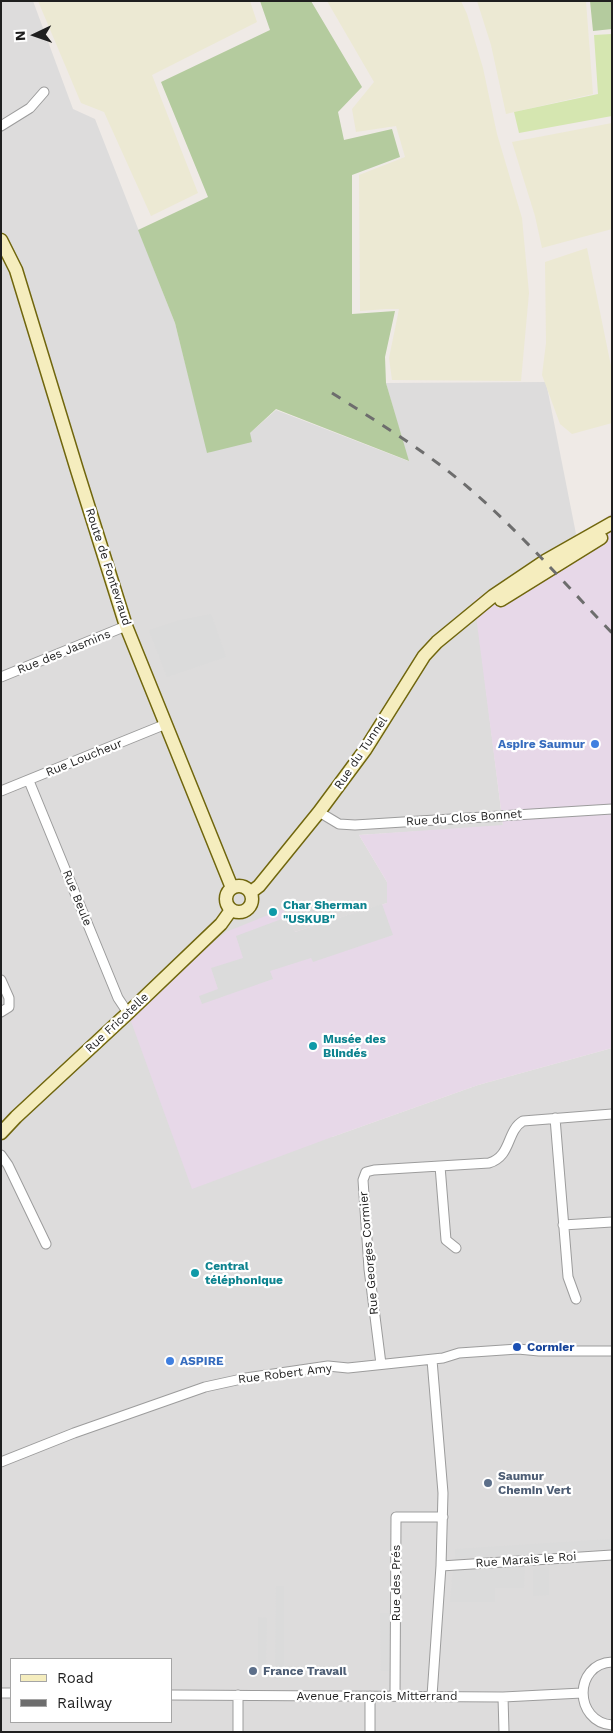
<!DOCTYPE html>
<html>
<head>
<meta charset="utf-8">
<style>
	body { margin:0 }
	#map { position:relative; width:613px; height:1733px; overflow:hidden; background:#efeae6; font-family:"Work Sans",sans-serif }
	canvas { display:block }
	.frame { position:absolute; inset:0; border:2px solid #1f1f1f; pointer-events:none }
	.legend { position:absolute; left:10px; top:1658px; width:162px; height:65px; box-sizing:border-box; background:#fff; border:1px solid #a5a5a5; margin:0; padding:6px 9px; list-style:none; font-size:15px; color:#1f1f1f }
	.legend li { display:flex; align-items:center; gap:10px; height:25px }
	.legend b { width:25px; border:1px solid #a5a5a5 }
	.north { position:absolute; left:10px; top:10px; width:50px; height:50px; -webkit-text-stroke:4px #fff; paint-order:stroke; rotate:267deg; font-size:14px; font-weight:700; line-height:20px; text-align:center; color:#1f1f1f }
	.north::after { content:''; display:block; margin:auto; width:18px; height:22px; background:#1f1f1f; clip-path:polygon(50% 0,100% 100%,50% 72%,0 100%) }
</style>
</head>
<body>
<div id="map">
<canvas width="613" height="1733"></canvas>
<div class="frame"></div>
<ul class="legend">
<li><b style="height:6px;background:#f5edbe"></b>Road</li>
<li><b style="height:6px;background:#6d6d6d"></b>Railway</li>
</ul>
<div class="north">N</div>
</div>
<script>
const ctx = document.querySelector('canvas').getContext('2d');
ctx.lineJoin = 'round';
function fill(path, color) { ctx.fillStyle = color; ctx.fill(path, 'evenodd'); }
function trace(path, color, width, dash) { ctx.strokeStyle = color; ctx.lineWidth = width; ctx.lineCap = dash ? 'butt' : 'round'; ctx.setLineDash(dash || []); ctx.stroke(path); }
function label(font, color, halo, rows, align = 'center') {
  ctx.font = font + ' "Work Sans",sans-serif'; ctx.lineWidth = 4.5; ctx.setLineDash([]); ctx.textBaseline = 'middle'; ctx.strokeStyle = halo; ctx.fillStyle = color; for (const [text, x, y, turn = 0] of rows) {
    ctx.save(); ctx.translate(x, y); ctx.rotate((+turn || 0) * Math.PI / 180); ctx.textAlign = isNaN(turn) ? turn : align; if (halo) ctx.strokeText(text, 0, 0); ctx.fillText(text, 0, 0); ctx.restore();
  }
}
fill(new Path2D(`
	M 1,1 L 33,1 L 73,109 L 95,119 L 175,323 L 208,453 L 250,433 L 276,410 L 408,461 L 386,383 L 546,382 L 577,539 L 475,600 L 503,826 L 359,835 L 387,882 L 387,903 L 295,932 L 332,1137 L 478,1085 L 612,1048 L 612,1732 L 1,1732 ZM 11,1659 L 171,1659 L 171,1722 L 11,1722 Z`), '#dddcdc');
fill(new Path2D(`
	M 612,513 L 612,1048 L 478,1085 L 332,1137 L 192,1189 L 128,1013 L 226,932 L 283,909 L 295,932 L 387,903 L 387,882 L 359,835 L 503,825 L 474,600 L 576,539 Z`), '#e7d8e8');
fill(new Path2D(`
	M 38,1 L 250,1 L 257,22 L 152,75 L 198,193 L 151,216 L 104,112 L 81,103 Z
	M 327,1 L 461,1 L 467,14 L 483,68 L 497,134 L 522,218 L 529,293 L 521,381 L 392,380 L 389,358 L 399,309 L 386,309 L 360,311 L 359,175 L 405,157 L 396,126 L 356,132 L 352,109 L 374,82 Z
	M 477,1 L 586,1 L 593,94 L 506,114 L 491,45 Z
	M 612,123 L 612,229 L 542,248 L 535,216 L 512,142 Z
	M 587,248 L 612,371 L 612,423 L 572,434 L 560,424 L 542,375 L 546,343 L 545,262 Z`), '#ece9d3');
fill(new Path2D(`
	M 612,34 L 612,116 L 519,133 L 514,112 L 598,94 L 594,35 Z`), '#d5e6b0');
fill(new Path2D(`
	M 260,1 L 311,1 L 362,87 L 338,112 L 344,140 L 392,129 L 400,157 L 352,175 L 352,314 L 395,311 L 385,357 L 386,383 L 409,461 L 276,409 L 250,433 L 252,442 L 207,453 L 175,323 L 138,230 L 208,197 L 161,82 L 270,30 Z
	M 590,1 L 612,1 L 612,29 L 593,31 Z`), '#b4cb9e');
fill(new Path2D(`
	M 211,614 L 226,657 L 167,677 L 149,630 L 176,621 Z
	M 382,904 L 393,935 L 313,962 L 311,958 L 270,971 L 273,979 L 202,1004 L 199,996 L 218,989 L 211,968 L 243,958 L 236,936 L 287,917 L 295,932 Z
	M 610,1539 L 610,1549 L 455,1559 L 455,1549 Z
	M 525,1565 L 524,1588 L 495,1588 L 495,1602 L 450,1602 L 453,1570 Z
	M 549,1567 L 549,1595 L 533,1596 L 533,1568 Z
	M 276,1586 L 284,1586 L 284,1679 L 275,1679 Z
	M 380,1613 L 390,1613 L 390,1671 L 381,1671 Z
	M 258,1617 L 267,1618 L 266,1667 L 258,1666 Z`), '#dbdbdb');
const street = new Path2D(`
	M 1,126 L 30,108 L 44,92
	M 1,677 L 126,626
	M 29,781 L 118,998 L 128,1013
	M 1,791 L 166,724
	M 319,812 L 339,824 L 355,825 L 612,809
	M 1,980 L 9,998 L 9,1007 L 1,1012
	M 555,1118 L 568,1277 L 576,1299
	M 1,1155 L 8,1165 L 46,1244
	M 440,1166 L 446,1240 L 456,1248
	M 563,1225 L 612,1222
	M 432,1360 L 443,1493 L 441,1566 L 432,1696
	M 381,1364 L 369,1269 L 363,1180 L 366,1172 L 374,1170 L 489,1163 C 512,1156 506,1131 523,1121 L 612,1114
	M 1,1462 L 74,1433 L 205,1387 L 246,1378 L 328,1366 L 348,1368 L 443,1358 L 459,1353 L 518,1349 L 539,1351 L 612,1351
	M 441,1566 L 612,1555
	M 612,1662 C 573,1664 574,1722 612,1725
	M 1,1693 L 11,1693
	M 171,1695 L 503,1697 L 582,1693
	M 395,1696 L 396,1517 L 443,1517
	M 503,1697 L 504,1732
	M 238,1732 L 238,1695
	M 370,1732 L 370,1696`);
const secondary = new Path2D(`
	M 1,240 L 16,270 L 77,470 L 126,626 L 232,888
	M 501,600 L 601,538
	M226 899a13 13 0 1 1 26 0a13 13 0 1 1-26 0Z
	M 251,892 L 259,886 L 319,812 L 365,750 L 424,656 L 437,642 L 493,596 L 545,561 L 612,523
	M 1,1133 L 16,1117 L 128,1013 L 221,924 L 231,910`);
trace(street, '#9c9c9c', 11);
trace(secondary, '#70660d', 15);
trace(street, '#fff', 9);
trace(secondary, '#f5edbe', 12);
trace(new Path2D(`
	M 332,393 C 379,423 427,452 470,489 C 521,533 565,584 612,633`), '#6d6d6d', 3, [10, 10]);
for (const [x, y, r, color] of [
	[595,744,5,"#3f7fe0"],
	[273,912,5,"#0f9aa8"],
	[313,1046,5,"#0f9aa8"],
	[195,1273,5,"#0f9aa8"],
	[517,1347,5,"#1a4fb4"],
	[170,1361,5,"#3f7fe0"],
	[488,1483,5,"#5c6f8a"],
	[253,1671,5,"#5c6f8a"]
]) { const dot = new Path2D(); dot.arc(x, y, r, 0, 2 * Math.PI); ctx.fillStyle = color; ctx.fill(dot); trace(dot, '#fff', 2); }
label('12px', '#1f1f1f', '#fff', [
	["Route de Fontevraud",108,567,72],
	["Rue des Jasmins",64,652,-22],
	["Rue du Tunnel",361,753,-56],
	["Rue Loucheur",84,758,-22],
	["Rue du Clos Bonnet",464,818,-4],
	["Rue Beule",77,898,68],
	["Rue Fricotelle",117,1023,-43],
	["Rue Georges Cormier",369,1253,-95],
	["Rue Robert Amy",285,1374,-7],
	["Rue Marais le Roi",526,1560,-4],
	["Rue des Prés",396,1583,-90],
	["Avenue François Mitterrand",377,1696]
]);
label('bold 12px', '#366cbe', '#fff', [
	["Aspire Saumur",585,744],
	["ASPIRE",180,1361,"left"]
], 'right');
label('bold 12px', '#0d838f', '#fff', [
	["Char Sherman",283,905],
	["\"USKUB\"",283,919],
	["Musée des",323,1039],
	["Blindés",323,1053],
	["Central",205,1266],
	["téléphonique",205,1280]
], 'left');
label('bold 12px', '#164399', '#fff', [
	["Cormier",527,1347]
], 'left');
label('bold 12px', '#4e5e75', '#fff', [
	["Saumur",498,1476],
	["Chemin Vert",498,1490],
	["France Travail",263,1671]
], 'left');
</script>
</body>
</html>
